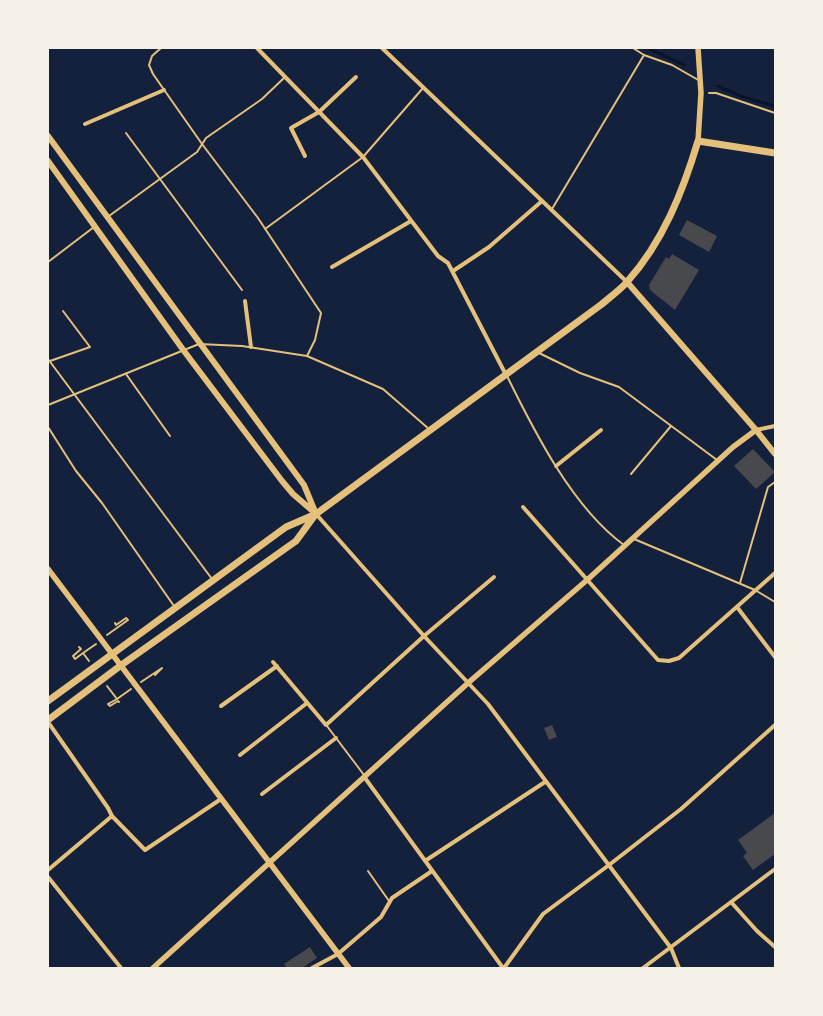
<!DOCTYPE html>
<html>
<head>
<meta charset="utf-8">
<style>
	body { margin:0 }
	#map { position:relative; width:823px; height:1016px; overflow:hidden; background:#14213d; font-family:Roboto,sans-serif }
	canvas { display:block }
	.frame { position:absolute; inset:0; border:49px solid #f6f1e7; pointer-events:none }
</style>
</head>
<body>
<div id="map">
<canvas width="823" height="1016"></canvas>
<div class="frame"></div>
</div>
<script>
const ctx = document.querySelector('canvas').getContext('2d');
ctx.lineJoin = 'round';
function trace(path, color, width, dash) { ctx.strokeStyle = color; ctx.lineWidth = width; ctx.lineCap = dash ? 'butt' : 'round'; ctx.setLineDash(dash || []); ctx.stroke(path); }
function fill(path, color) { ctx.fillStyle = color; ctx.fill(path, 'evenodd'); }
trace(new Path2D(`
	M 648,48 L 684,65
	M 718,86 L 743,97 L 775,106`), '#0b132b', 3);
fill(new Path2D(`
	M 687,220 L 717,236 L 709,252 L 679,235 Z
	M 672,254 L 699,270 L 675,310 L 650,290 L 649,285 L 666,257 L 669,259 Z
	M 753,449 L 775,472 L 756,489 L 734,466 Z
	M 552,725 L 557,737 L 549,740 L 544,728 Z
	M 775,813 L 775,854 L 753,870 L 743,856 L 747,853 L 738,840 Z
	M 310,947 L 317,958 L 302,968 L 287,968 L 284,964 Z`), '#48494c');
trace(new Path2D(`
	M 709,93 L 716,93 L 775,113
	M 107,635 L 128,620 L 126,618 L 116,625 L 115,623
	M 79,647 L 81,649 L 73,656 L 75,659 L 83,653
	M 89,661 L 83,653 L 96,644
	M 141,682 L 162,668 L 155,675
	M 107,686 L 117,699 L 131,689
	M 117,699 L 108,704 L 110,706 L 118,701 L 119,702`), '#e5c07b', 2);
trace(new Path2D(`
	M 161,48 L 152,56 L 149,65 L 153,74 L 202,144 L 258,218 L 321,313 L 315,340 L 307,356
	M 633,48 L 644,55 L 672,65 L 700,81
	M 126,133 L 242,290
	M 552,209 L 644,55
	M 109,216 L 197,152 L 206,138 L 262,99 L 285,77
	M 265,229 L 363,157 L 423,88
	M 48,262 L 94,227
	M 539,353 L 580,373 L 619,387 L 717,460
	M 48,359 L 212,579
	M 50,361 L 90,347 L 63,311
	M 126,374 L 170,436
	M 507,376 C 535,433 573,508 624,545
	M 48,405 L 199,344 L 242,346 L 307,356 L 383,389 L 429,429
	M 48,427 L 76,471 L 102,503 L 174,606
	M 631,474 L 671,426
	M 634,539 L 755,590 L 775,602
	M 740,583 L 768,487 L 775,482
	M 327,726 L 364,775
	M 368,871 L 389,901`), '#e5c07b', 2);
trace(new Path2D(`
	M 257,48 L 363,157 L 438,256 L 448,263 L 506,375
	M 382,48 L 627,282
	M 85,124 L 164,90
	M 305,156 L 291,128 L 319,112 L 356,77
	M 332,267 L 411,221
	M 453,271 L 489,247 L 542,201
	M 245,301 L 251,347
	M 756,430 L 775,426
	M 556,466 L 601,430
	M 523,507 L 658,660 L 669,661 L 679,658 L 775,573
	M 316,514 L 424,636 L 488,704 L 671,948 L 679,968
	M 737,607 L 775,657
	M 273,662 L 326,725 L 424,636 L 494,577
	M 221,706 L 277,666
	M 48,722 L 108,808 L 112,816 L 145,850 L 221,799
	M 240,755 L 307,703
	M 365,778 L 503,968
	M 262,794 L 336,738
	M 425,861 L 545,782
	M 48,870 L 112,816
	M 48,877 L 121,968
	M 731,902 L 757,931 L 775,947
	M 312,968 L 338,954 L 381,917 L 392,898 L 432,871
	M 504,968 L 543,914 L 609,865 L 681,809 L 775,725
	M 643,968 L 775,869`), '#e5c07b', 4);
trace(new Path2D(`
	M 698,141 L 701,93 L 698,48
	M 48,569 L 349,968
	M 153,968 L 468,683 L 587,580 L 733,447 L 756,430`), '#e5c07b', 5.5);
trace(new Path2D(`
	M 48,136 L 304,485 L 316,514
	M 48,161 L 184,351 L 282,481 L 293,494 L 315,513
	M 627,282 L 756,430 L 775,454`), '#e5c07b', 6);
trace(new Path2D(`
	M 48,701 L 286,527 L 316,514 L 602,304 C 610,297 620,290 627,282 C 663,242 683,191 698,141 L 775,153
	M 48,720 L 120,666 L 296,541 L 315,515`), '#e5c07b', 7);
</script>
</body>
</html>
